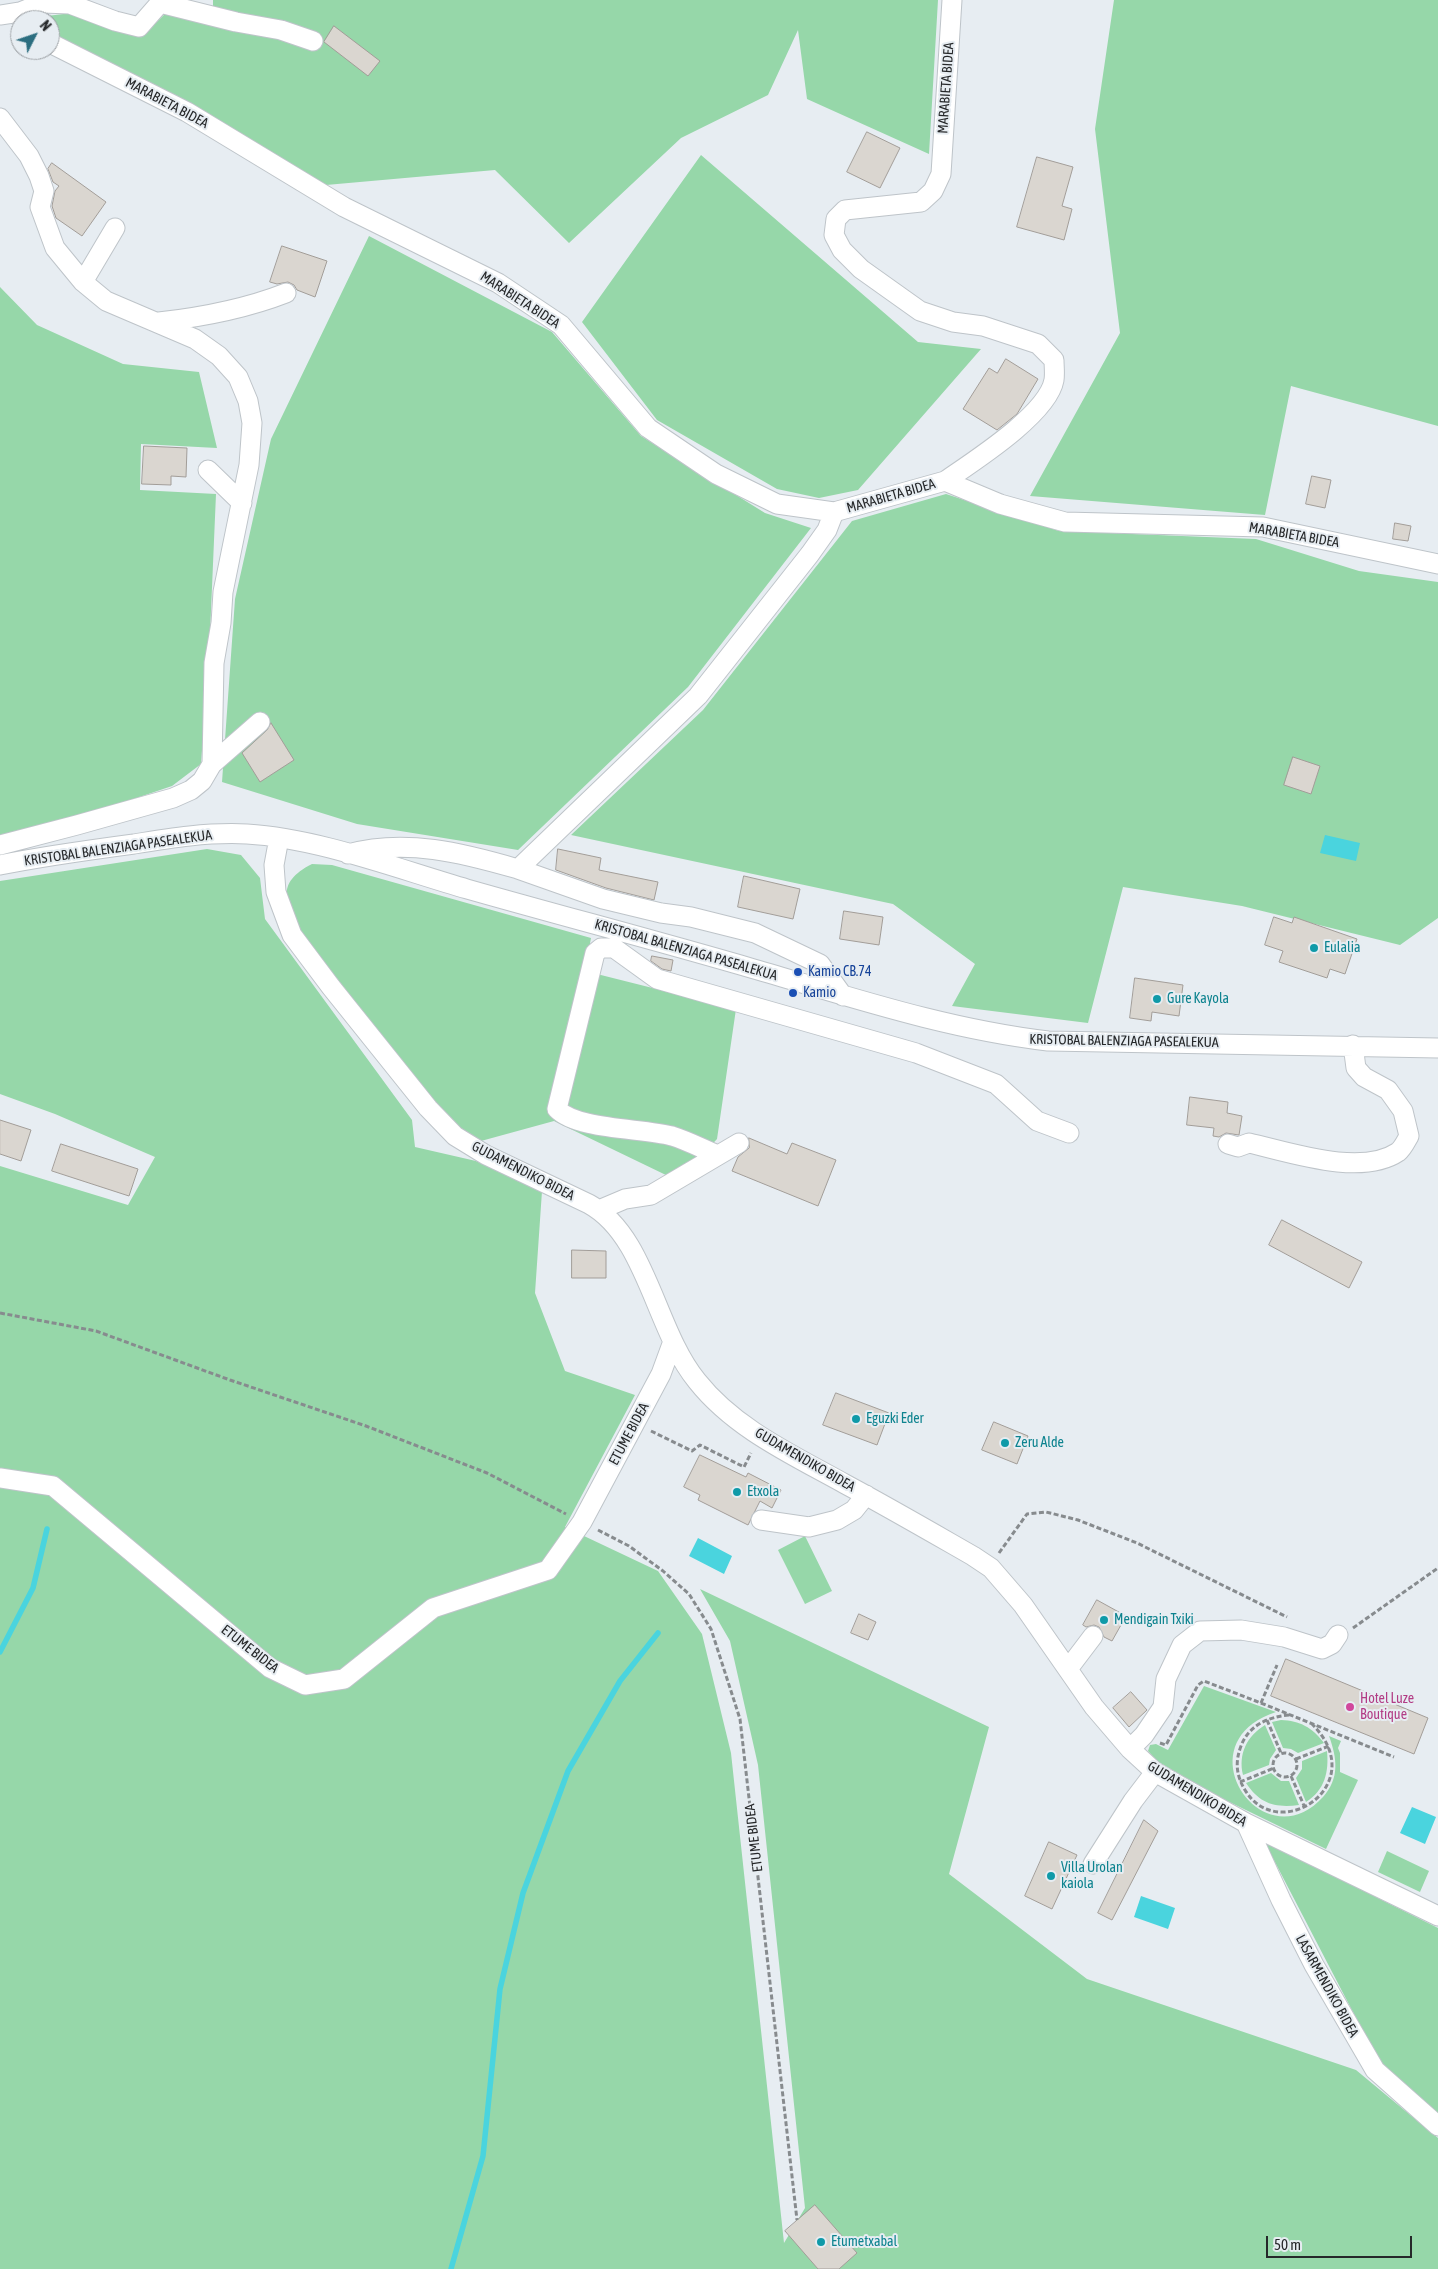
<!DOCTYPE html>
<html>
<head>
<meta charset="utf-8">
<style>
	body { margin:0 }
	#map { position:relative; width:1438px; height:2269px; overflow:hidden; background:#e7edf2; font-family:"Asap Condensed",sans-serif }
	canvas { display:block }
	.north { position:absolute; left:10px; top:10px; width:50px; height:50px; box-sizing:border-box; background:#e7edf2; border:1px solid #9a9ea2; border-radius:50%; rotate:49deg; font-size:14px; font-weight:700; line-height:20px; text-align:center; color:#26282a }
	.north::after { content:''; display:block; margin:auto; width:18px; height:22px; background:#2c6e80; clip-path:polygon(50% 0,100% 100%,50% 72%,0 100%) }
	.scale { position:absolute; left:1266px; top:2236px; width:146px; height:22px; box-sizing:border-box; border:2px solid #26282a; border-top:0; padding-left:6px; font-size:15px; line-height:18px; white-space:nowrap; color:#26282a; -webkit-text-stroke:4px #e7edf2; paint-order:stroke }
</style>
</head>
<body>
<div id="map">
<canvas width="1438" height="2269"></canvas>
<div class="north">N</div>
<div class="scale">50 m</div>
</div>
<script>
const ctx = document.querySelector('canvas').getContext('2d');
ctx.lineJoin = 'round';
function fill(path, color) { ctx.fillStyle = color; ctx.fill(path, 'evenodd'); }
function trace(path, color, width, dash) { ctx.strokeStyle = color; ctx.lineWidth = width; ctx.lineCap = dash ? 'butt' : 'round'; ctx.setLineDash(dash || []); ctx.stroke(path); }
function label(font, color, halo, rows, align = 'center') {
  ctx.font = font + ' "Asap Condensed",sans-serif'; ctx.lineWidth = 4; ctx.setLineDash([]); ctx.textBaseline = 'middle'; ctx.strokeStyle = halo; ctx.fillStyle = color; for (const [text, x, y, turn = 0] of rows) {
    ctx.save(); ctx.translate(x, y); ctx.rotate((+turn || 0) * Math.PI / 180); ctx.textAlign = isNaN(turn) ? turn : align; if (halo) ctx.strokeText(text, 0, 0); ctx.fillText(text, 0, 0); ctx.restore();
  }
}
fill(new Path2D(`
	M 213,0 L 938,0 L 929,154 L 807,99 L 798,30 L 768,95 L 681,138 L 569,243 L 495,170 L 326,185 L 196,109 L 50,34 L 50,20 L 21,19 L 72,13 L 143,35 L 166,13 L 203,23 L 213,6 Z
	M 1114,0 L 1438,0 L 1438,426 L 1291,386 L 1265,515 L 1030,496 L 1120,333 L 1095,129 Z
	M 701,155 L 918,342 L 981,349 L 858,490 L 819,498 L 777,489 L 657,420 L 582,322 Z
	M 369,236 L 552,332 L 641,436 L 765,513 L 811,528 L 688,687 L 518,850 L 357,824 L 222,782 L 235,599 L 271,439 Z
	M 0,287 L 37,325 L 123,364 L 199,372 L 217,448 L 141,444 L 140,490 L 216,494 L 209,657 L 201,764 L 172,786 L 95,812 L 0,835 Z
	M 946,494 L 1059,531 L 1256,539 L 1359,571 L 1438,582 L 1438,918 L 1400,945 L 1242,906 L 1123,887 L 1088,1023 L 952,1006 L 975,964 L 893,904 L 571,835 L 703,710 L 852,521 Z
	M 207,849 L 241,855 L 260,878 L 265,919 L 412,1120 L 415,1147 L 476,1161 L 542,1191 L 535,1293 L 565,1371 L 635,1395 L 565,1527 L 658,1571 L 702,1634 L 731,1753 L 784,2243 L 805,2208 L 758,1765 L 730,1641 L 700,1589 L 989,1727 L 949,1874 L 1087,1979 L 1356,2070 L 1438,2138 L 1438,2269 L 0,2269 L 0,1166 L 128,1205 L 155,1157 L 55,1114 L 0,1094 L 0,881 Z
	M 312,864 L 332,865 L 591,938 L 585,971 L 736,1009 L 717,1139 L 700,1157 L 668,1176 L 554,1121 L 481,1141 L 459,1127 L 429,1096 L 303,935 C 285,905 274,883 312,864 Z
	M 805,1536 L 832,1591 L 805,1604 L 778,1550 Z
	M 1204,1686 L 1276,1712 C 1181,1743 1263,1863 1323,1797 C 1340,1778 1337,1758 1329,1736 L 1341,1741 L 1338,1748 L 1340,1753 L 1340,1772 L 1358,1780 L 1326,1849 L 1213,1794 L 1157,1761 L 1148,1751 L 1150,1745 L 1156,1744 L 1168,1750 Z
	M 1281,1720 C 1300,1721 1312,1727 1324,1743 L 1298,1753 L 1291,1749 L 1283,1748 L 1272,1722 Z
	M 1265,1725 L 1276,1750 L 1270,1759 L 1269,1765 L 1243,1775 C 1238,1754 1247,1736 1265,1725 Z
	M 1327,1751 C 1329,1772 1325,1790 1306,1802 L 1296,1778 L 1302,1769 L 1302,1761 Z
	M 1271,1773 L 1281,1781 L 1289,1781 L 1299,1805 C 1275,1808 1260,1804 1246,1783 Z
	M 1264,1841 L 1438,1928 L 1438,2117 L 1382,2068 Z
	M 1387,1851 L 1429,1871 L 1420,1892 L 1378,1872 Z`), '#96d7a9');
fill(new Path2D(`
	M 1325,835 L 1360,843 L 1356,861 L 1320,853 Z
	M 698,1538 L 732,1556 L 724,1574 L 689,1556 Z
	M 1412,1807 L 1436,1817 L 1425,1844 L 1400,1833 Z
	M 1141,1896 L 1175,1908 L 1168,1929 L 1134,1917 Z`), '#4ad4de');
trace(new Path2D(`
	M 0,1652 L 33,1588 L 47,1529
	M 451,2269 L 483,2156 L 500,1989 L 523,1893 L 568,1771 L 620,1681 L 658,1633`), '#4ad4de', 5.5);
const building = new Path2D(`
	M 334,26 L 380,61 L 368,76 L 324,42 Z
	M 867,132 L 900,148 L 880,188 L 847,172 Z
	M 1037,157 L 1073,167 L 1062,206 L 1072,209 L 1064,240 L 1017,227 Z
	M 52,163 L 106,202 L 82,236 L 56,218 L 52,206 L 55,191 L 59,186 L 53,182 L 48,169 Z
	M 282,246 L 327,261 L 315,297 L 297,290 L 294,285 L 288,282 L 277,284 L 270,282 Z
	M 1006,359 L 1038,379 L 1017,414 L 997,430 L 963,409 L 989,368 L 997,373 Z
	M 144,446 L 187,448 L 186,477 L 171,476 L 171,485 L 142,484 Z
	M 1312,476 L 1331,480 L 1325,508 L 1306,504 Z
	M 1395,523 L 1411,526 L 1408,541 L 1393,539 Z
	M 271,723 L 294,760 L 260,782 L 242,753 L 267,730 Z
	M 1293,757 L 1320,766 L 1311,794 L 1284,785 Z
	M 558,849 L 601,858 L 599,870 L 658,882 L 654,900 L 606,888 L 556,870 Z
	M 744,876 L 800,889 L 793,919 L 738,907 Z
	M 844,911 L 883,917 L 879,945 L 840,939 Z
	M 1274,917 L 1292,923 L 1294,917 L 1357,939 L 1345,974 L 1330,969 L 1327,978 L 1279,962 L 1283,951 L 1265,945 Z
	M 652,956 L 673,960 L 671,971 L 662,969 L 651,961 Z
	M 1135,978 L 1183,985 L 1179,1016 L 1152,1012 L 1151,1021 L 1130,1018 Z
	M 1190,1097 L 1228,1102 L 1227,1113 L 1242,1116 L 1239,1135 L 1226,1133 L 1219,1137 L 1213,1136 L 1214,1128 L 1187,1125 Z
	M 0,1120 L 31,1130 L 21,1161 L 0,1154 Z
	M 749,1138 L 787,1154 L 792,1143 L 836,1160 L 818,1206 L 732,1171 L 738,1157 L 749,1148 Z
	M 61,1144 L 138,1169 L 129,1196 L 52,1171 Z
	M 1282,1220 L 1362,1262 L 1349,1288 L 1269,1245 Z
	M 572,1250 L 606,1251 L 606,1278 L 572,1278 Z
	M 836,1393 L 889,1413 L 877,1445 L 823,1425 Z
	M 994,1422 L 1028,1436 L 1017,1464 L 982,1450 Z
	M 700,1455 L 746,1477 L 748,1473 L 781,1490 L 772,1508 L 760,1501 L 748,1525 L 698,1500 L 700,1495 L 684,1487 Z
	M 1097,1600 L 1126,1616 L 1112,1641 L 1104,1637 L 1099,1627 L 1094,1625 L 1086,1627 L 1083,1625 Z
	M 859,1614 L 876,1622 L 868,1640 L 851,1633 Z
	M 1286,1659 L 1428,1718 L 1414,1754 L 1271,1696 Z
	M 1131,1692 L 1147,1710 L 1129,1727 L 1113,1708 Z
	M 1144,1820 L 1158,1831 L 1112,1920 L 1098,1913 Z
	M 1049,1842 L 1077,1855 L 1052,1909 L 1025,1896 Z
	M 815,2205 L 857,2253 L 839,2269 L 818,2269 L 785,2231 Z`);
fill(building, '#dad6d0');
trace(building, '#a29d98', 1);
const minor = new Path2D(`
	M 0,15 L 20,12 L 43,3 L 70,4 L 115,21 L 139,27 L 160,3 L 236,22 L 281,30 L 313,41
	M 50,43 L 187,112 L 344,207 L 498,283 L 561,325 L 648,428 L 716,474 L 777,504 L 834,512 L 945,481 L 1000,504 L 1065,522 L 1263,527 L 1438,564
	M 0,118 L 29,156 L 39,176 L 44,191 L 40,207 L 55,248 L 83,282 L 106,301 L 195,339 L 219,356 L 238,377 L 248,401 L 252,423 L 249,465 L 223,592 L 221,623 L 214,663 L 212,764 L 202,781 L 191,790 L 173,798 L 77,825 L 0,845
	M 83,282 L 115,228
	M 159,322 C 203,317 245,309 286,293
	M 208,470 L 242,503
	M 945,481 C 974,461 1048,414 1054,380 C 1055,374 1054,366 1054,360 L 1038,344 L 983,326 L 953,322 L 920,311 L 861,269 L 842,250 L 834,235 L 836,219 L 845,210 L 921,202 L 933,191 L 941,174 L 952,0
	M 834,512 L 827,530 L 810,554 L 698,696 L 518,869 L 603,899 L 661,913 L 691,917 L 755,933 L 820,964 L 843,996
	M 212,764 L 260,722
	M 279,838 L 274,865 L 276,892 L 292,935 L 331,987 L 428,1108 L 455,1136 L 486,1155 L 589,1204 C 647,1236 655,1330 697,1381 C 735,1429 793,1455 845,1484 C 888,1507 931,1532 973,1556 L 991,1568 L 1023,1605 L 1094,1707 L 1130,1749 L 1155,1772 L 1246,1823 L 1438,1916
	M 348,854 C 405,838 463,853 518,869
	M 0,865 C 44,856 89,850 134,844 C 171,838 208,832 247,834 C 317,838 398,869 467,889 C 562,916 658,941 754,969 C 851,997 946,1029 1048,1041 L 1438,1048
	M 1228,1144 L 1238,1147 L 1249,1143 C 1289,1152 1361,1177 1398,1152 C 1403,1148 1406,1141 1409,1136 L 1403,1111 L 1388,1090 L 1364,1077 L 1356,1068 L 1353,1045
	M 718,1155 C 703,1149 688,1141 672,1136 C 642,1128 577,1130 557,1109 L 595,953 L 601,948 L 614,948 L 657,979 L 916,1053 L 996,1084 L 1037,1121 L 1069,1133
	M 599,1210 L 625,1199 L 651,1195 L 739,1143
	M 0,1478 L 53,1486 L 270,1668 L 305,1685 L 344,1679 L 433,1608 L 548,1570 L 582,1522 L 661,1374 L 672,1344
	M 761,1520 L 809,1527 L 837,1520 L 854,1510 L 866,1495
	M 1068,1669 L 1093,1636
	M 1130,1749 L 1144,1735 L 1163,1707 L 1166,1679 L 1182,1645 L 1200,1631 L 1241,1630 L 1284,1637 L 1322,1649 L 1332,1644 L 1338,1635
	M 1246,1823 L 1281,1900 L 1314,1965 L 1375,2070 L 1438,2126
	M 1093,1864 L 1133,1801 L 1155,1772`);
trace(minor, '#bec4c9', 21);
trace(new Path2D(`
	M 0,1313 L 96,1331 L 230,1380 L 366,1426 L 487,1473 L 566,1514
	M 651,1431 L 692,1451 L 700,1445 L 744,1467 L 751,1453
	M 598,1530 L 629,1546 L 663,1571 L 689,1594 L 711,1629 L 740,1719 L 797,2220
	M 999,1553 L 1027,1514 L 1046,1512 L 1078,1520 L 1137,1543 L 1287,1617
	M 1353,1628 L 1438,1568
	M 1261,1703 L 1394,1757
	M 1289,1715 C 1268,1717 1249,1725 1241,1746 C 1235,1762 1236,1775 1245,1790 C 1278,1846 1373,1785 1312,1724
	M 1267,1720 L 1281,1753
	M 1160,1743 L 1166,1745 L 1198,1685 L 1204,1681 L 1261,1703 L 1277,1665
	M1273 1765a12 12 0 1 1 24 0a12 12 0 1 1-24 0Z
	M 1296,1759 L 1329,1746
	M 1291,1776 L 1305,1808
	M 1240,1782 L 1274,1768`), '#878b8e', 3, [5, 2.5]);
trace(minor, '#fff', 19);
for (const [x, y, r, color] of [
	[1314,948,5,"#0f9aa8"],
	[798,972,5,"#1a4fb4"],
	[793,993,5,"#1a4fb4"],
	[1157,999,5,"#0f9aa8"],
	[856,1419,5,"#0f9aa8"],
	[1005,1443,5,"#0f9aa8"],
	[737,1492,5,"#0f9aa8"],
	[1104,1620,5,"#0f9aa8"],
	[1350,1707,5,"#d1479c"],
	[1051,1876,5,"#0f9aa8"],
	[821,2242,5,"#0f9aa8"]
]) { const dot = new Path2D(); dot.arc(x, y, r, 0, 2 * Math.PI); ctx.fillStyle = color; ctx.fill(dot); trace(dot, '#e7edf2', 2); }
label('14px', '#26282a', '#e7edf2', [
	["MARABIETA BIDEA",946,88,-86],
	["MARABIETA BIDEA",167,103,28],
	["MARABIETA BIDEA",520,300,33],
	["MARABIETA BIDEA",891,496,-16],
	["MARABIETA BIDEA",1294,535,10],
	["KRISTOBAL BALENZIAGA PASEALEKUA",118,848,-8],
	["KRISTOBAL BALENZIAGA PASEALEKUA",686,950,16],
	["KRISTOBAL BALENZIAGA PASEALEKUA",1124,1041,1],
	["GUDAMENDIKO BIDEA",523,1171,27],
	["ETUME BIDEA",629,1434,-62],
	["GUDAMENDIKO BIDEA",805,1460,30],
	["ETUME BIDEA",250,1649,38],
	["GUDAMENDIKO BIDEA",1197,1794,31],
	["ETUME BIDEA",754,1838,-97],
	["LASARMENDIKO BIDEA",1327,1986,61]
]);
label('14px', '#0d838f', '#e7edf2', [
	["Eulalia",1324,948],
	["Gure Kayola",1167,999],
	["Eguzki Eder",866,1419],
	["Zeru Alde",1015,1443],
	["Etxola",747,1492],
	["Mendigain Txiki",1114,1620],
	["Villa Urolan",1061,1868],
	["kaiola",1061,1884],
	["Etumetxabal",831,2242]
], 'left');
label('14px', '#164399', '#e7edf2', [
	["Kamio CB.74",808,972],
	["Kamio",803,993]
], 'left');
label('14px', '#b23c85', '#e7edf2', [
	["Hotel Luze",1360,1699],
	["Boutique",1360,1715]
], 'left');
</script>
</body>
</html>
